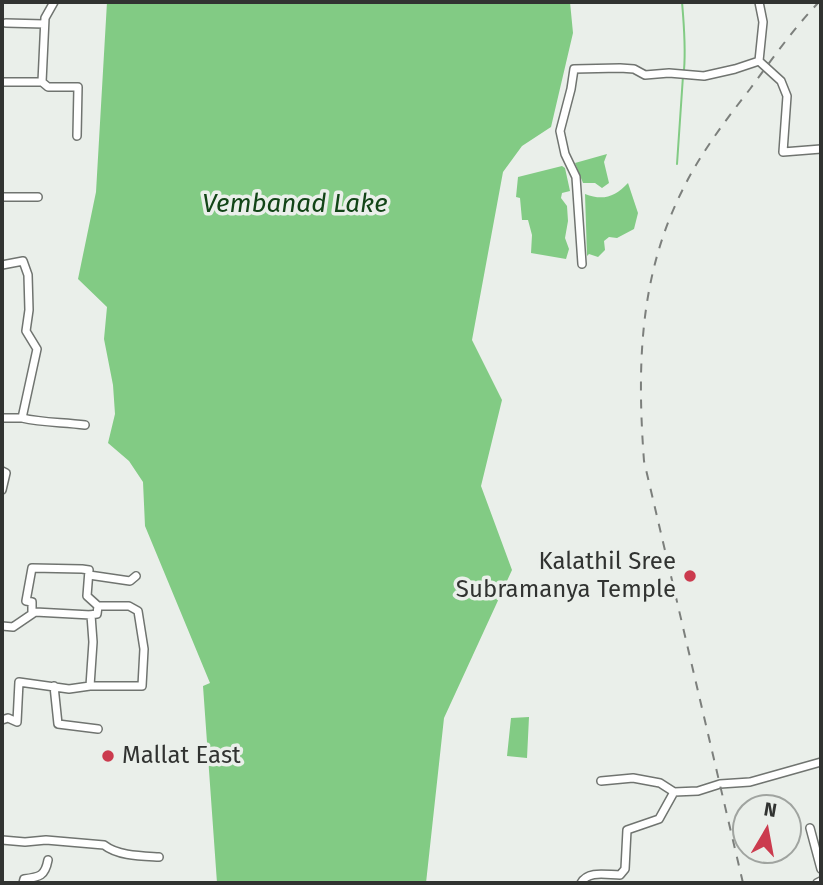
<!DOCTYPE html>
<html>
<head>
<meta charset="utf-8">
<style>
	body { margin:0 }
	#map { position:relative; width:823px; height:885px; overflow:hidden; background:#eaefea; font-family:"Fira Sans",sans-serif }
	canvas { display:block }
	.frame { position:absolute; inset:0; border:4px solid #313331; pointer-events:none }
	.north { position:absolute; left:732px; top:794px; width:70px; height:70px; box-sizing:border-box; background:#eaefea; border:2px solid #a0a4a0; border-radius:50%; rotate:10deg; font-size:19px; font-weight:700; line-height:28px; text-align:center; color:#313331 }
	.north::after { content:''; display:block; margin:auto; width:24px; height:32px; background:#cb3b4e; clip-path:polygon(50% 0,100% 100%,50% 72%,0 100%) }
</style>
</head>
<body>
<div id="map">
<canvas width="823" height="885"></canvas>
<div class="frame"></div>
<div class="north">N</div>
</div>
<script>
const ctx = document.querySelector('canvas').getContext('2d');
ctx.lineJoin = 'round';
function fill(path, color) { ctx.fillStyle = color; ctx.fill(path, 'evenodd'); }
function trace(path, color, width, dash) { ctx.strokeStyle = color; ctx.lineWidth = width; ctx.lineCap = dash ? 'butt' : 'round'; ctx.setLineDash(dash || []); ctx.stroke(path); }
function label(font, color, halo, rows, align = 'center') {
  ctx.font = font + ' "Fira Sans",sans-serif'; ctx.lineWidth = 7; ctx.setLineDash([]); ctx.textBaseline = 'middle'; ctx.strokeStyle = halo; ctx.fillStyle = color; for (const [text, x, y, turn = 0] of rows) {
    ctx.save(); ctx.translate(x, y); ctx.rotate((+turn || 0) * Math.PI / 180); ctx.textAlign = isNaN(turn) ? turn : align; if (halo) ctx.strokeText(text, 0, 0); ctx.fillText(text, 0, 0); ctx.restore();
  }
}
fill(new Path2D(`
	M 107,2 L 570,2 L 573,33 L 551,127 L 522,146 L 503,172 L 472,340 L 502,400 L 481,486 L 512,570 L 444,718 L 426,883 L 217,883 L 203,686 L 210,683 L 145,526 L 143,482 L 129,461 L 108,443 L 115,414 L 113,385 L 104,339 L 107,307 L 78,279 L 96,192 Z
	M 607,154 L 604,162 L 609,183 L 602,188 L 595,183 L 583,183 L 575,163 Z
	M 562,166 L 565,168 L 570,191 L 562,193 L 561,198 L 567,206 L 568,221 L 565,238 L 569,249 L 566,259 L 531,253 L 532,235 L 528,220 L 522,220 L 520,198 L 516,197 L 518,177 Z
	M 628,183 L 638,213 L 634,229 L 617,238 L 609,237 L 604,241 L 605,250 L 598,257 L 589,254 L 587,256 L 585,194 C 603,201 615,197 628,183 Z
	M 529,717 L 527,758 L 507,756 L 511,718 Z`), '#82cb84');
trace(new Path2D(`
	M 682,2 C 684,25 686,47 684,70
	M 677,164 L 683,76`), '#82cb84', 2);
const minor = new Path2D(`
	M 759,2 L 763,22 L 759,61 L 781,81 L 787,96 L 783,152 L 821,149
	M 6,23 L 44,24
	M 2,82 L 42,82 L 45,18 L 54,2
	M 42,82 L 48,87 L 78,87 L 77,136
	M 2,197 L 38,197
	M 582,264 L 576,177 L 565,154 L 560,131 L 571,89 L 574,69 L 620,68 L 634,69 L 645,75 L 669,73 L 704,76 L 735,69 L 759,61
	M 2,265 L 23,261 L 28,275 L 29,310 L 26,331 L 37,349 L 22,418 L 2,418
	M 22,418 C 43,423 64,422 85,425
	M 2,471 L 6,473 L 2,490
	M 89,575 L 130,581 L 136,576
	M 32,613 L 32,602 L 26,601 L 32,568 L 82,569 L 89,570 L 87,596 L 98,606 L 97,614 L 89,615
	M 2,626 L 13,627 L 35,612 L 91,615 L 93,642 L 90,686 L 69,689 L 19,682 L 17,722 L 8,718 L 2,720
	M 54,686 L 58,724 L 98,729
	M 90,686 L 142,686 L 144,649 L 138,611 L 129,606 L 98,606
	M 601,781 L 633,778 L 660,783 L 674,792 L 698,791 L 720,784 L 750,782 L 821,762
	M 810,828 L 821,869
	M 2,840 L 25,842 L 46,840 L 104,845 C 118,856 141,856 159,857
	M 23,883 L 24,879 C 40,877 45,876 48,860
	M 581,883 C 588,870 607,875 620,875 L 625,869 L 627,830 L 659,819 L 674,792
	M 817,883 L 821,881`);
trace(minor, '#707470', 10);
trace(minor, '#fff', 7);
trace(new Path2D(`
	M 743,883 L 644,461 C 637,367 639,277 682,191 C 700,154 725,121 750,89 C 772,59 794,28 819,2`), '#7c7f7c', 2, [9, 9]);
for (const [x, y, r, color] of [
	[690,576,7,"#cb3b4e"],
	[108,756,7,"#cb3b4e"]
]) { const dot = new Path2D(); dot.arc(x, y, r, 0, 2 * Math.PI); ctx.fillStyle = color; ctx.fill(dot); trace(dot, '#eaefea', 2.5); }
label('24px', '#313331', '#eaefea', [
	["Kalathil Sree",676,562],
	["Subramanya Temple",676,590],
	["Mallat East",122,756,"left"]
], 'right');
label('italic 26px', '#124517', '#eaefea', [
	["Vembanad Lake",295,205]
]);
</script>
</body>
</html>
